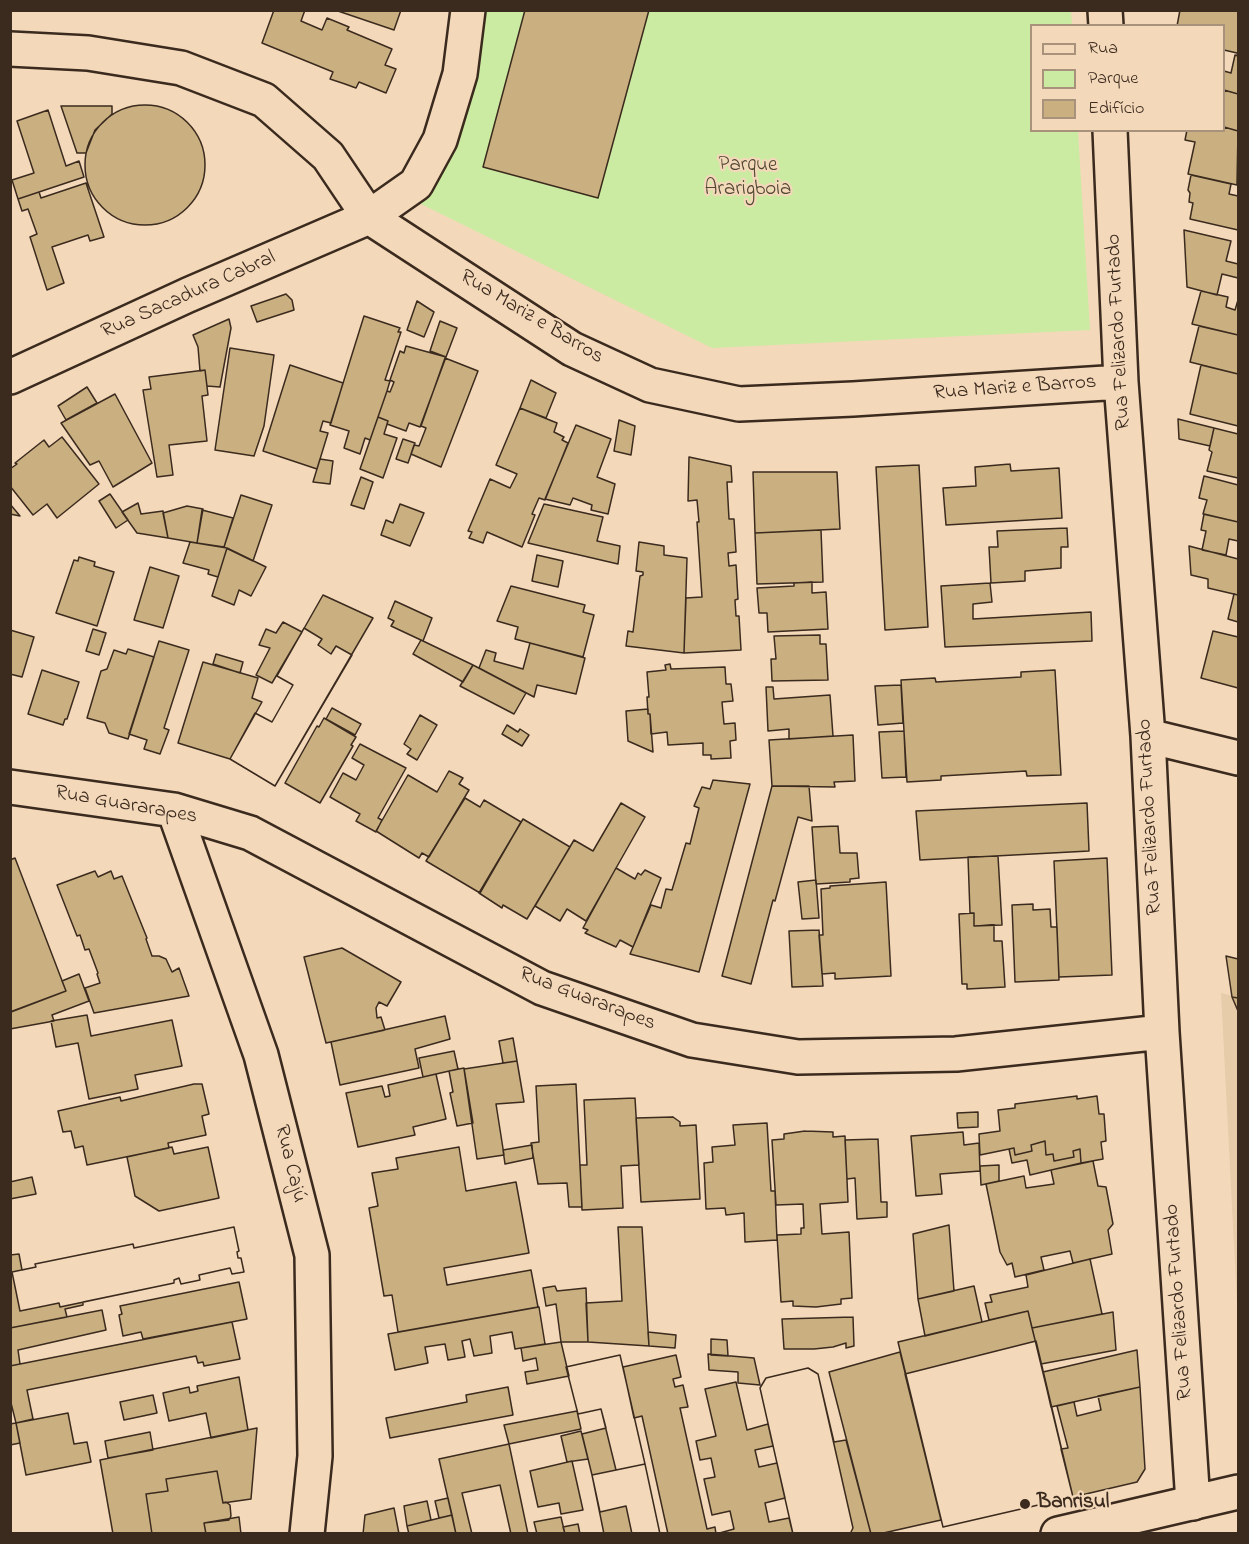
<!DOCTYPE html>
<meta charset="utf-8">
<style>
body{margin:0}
#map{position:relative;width:1249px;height:1544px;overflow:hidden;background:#f3d8ba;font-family:"Indie Flower",sans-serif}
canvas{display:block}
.frame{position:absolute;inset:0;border:12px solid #3b2a1e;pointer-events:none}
.legend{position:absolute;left:1030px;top:24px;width:195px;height:108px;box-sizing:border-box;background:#f3d8ba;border:2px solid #a9927c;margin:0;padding:8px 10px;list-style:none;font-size:18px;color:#3b2a1e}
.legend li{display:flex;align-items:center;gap:12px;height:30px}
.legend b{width:30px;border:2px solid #a9927c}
</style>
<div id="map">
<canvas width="1249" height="1544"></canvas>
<div class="frame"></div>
<ul class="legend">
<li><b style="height:8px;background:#f3d8ba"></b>Rua</li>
<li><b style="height:16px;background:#cceba2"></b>Parque</li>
<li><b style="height:16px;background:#cab081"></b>Edifício</li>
</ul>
</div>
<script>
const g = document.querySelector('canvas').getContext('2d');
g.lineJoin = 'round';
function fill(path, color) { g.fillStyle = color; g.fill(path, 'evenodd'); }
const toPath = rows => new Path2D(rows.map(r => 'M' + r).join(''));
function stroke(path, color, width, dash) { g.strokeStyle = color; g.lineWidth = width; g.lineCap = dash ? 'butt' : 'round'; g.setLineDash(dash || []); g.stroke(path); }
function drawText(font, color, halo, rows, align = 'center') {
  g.font = font + ' "Indie Flower",sans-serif'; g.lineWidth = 4.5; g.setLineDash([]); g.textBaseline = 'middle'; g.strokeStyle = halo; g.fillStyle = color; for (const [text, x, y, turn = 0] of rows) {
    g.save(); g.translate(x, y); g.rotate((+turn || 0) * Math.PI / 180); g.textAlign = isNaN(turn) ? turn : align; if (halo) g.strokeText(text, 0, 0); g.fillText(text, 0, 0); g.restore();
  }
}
fill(toPath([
 [1221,993,1238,997,1238,1323]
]), '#e7cca9');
fill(toPath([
 [473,11,1071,11,1072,25,1032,26,1032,130,1078,131,1090,330,712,348,419,203,461,126]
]), '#cceba2');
const building = toPath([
 [274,10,305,10,301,21,322,30,327,18,349,27,347,30,392,49,385,65,396,69,386,93,359,82,356,88,345,84,330,79,333,72,262,43,274,10],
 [335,10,401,10,394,30,335,10],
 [525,10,649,10,598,198,483,167,525,10],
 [1180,10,1238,10,1238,56,1237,53,1224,50,1224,26,1177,26,1180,10],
 [1235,55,1238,56,1238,94,1224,90,1224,71,1231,73,1235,55],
 [1224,90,1238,94,1238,131,1224,127,1224,90],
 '85 165a60 60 0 1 1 120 0a60 60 0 1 1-120 0Z',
 [61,106,112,106,112,114,95,130,86,153,77,153,61,106],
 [48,110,66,166,79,161,84,177,18,199,12,180,34,173,17,121,48,110],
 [1224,127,1238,131,1237,185,1188,174,1195,142,1185,140,1187,130,1224,130,1224,127],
 [1191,175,1231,184,1229,194,1238,196,1238,230,1190,219,1193,203,1189,202,1190,193,1188,190,1191,175],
 [86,183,104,237,90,241,88,235,52,247,64,283,47,290,30,237,37,234,28,209,22,211,18,199,39,192,41,198,86,183],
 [1184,230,1231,241,1226,261,1238,264,1238,278,1222,274,1217,295,1187,287,1184,230],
 [1201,291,1228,297,1226,307,1235,310,1238,300,1238,335,1192,324,1201,291],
 [286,294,292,300,294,310,257,322,251,306,286,294],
 [417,301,434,312,424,337,407,330,417,301],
 [364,316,400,328,398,332,401,332,385,380,390,381,387,391,370,440,365,438,360,454,344,448,349,431,330,425,364,316],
 [229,319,231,328,220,387,207,386,205,370,200,371,198,347,193,335,229,319],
 [440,321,457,328,446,357,430,351,440,321],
 [1199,326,1238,335,1238,374,1190,362,1199,326],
 [406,346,446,357,420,427,409,423,406,431,387,424,388,421,378,417,387,391,390,392,394,382,390,380,400,351,404,353,406,346],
 [230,348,274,355,264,426,254,456,215,450,230,348],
 [445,358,478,371,441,467,411,454,414,445,419,446,426,428,421,426,445,358],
 [290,365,343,383,331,423,323,421,320,431,328,433,317,469,263,451,290,365],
 [1201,365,1238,374,1238,426,1190,414,1201,365],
 [205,370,208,395,202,396,207,441,169,445,173,475,157,477,143,390,151,389,149,377,205,370],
 [531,380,556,393,546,418,520,408,531,380],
 [87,387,97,403,66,420,58,406,87,387],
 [115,394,152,463,113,487,99,461,90,465,61,423,115,394],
 [520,408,557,423,554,432,564,437,562,440,568,443,545,500,539,498,532,514,535,515,522,547,487,532,483,543,469,538,472,532,468,531,490,479,510,488,517,474,496,465,520,408],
 [378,417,388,421,384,434,397,438,383,478,360,469,378,417],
 [1178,419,1214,428,1210,446,1179,439,1178,419],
 [619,420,635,426,631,455,614,451,619,420],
 [576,425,611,439,597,477,615,484,608,514,591,510,592,505,573,498,570,505,545,499,576,425],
 [1214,428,1238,434,1238,478,1207,471,1212,452,1209,450,1214,428],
 [62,437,99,484,57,518,47,504,33,515,10,486,10,469,17,464,15,463,44,440,49,447,62,437],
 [403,439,415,443,408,463,396,459,403,439],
 [689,457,731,466,732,482,727,482,729,519,734,519,736,552,728,553,729,566,736,565,738,599,735,600,736,616,739,616,741,650,684,653,686,598,702,597,697,522,699,522,697,500,688,501,689,457],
 [320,459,333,461,330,484,313,482,320,459],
 [1010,464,1011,471,1059,468,1062,518,946,525,943,488,976,486,975,467,1010,464],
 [919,465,928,627,885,630,876,467,919,465],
 [753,472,837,472,840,529,755,533,753,472],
 [1204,476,1238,485,1238,522,1203,514,1207,500,1199,498,1204,476],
 [361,477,373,482,364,509,351,505,361,477],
 [110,494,128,520,116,528,99,501,110,494],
 [241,495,272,505,253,561,224,547,241,495],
 [138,503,141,514,163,511,168,538,137,533,122,512,138,503],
 [10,504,20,516,10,514,10,504],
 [400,504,424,513,410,546,381,535,386,520,393,523,400,504],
 [544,504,603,517,597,541,620,546,618,564,528,543,544,504],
 [187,506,203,509,197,543,168,538,163,513,187,506],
 [202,510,233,518,224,547,197,543,202,510],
 [1204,514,1238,522,1238,541,1229,539,1226,555,1202,550,1206,531,1201,530,1204,514],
 [1067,528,1068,547,1061,547,1061,568,1025,571,1025,581,991,583,989,547,998,547,997,531,1067,528],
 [821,530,823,582,757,584,755,533,821,530],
 [190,542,227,548,218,577,208,574,209,570,183,563,190,542],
 [639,542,664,546,664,555,687,558,684,653,626,646,628,631,633,632,640,576,643,575,643,572,636,571,639,542],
 [1189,546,1238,559,1238,595,1208,588,1208,579,1191,575,1189,546],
 [227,548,266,567,251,596,239,590,234,605,212,596,227,548],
 [537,555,563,561,558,587,532,581,537,555],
 [79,557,95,562,94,566,114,572,97,626,56,613,74,560,78,561,79,557],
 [150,567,179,576,163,628,134,620,150,567],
 [812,582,812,593,826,592,828,629,768,632,767,613,759,613,757,588,794,586,794,583,812,582],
 [990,583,992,602,973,604,973,619,1091,612,1092,641,945,647,941,586,990,583],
 [511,586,585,605,583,612,594,615,583,657,515,639,518,627,497,621,511,586],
 [1234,594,1238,595,1238,622,1228,619,1234,594],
 [323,595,373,618,275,786,230,759,255,713,272,722,293,685,277,676,323,595],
 [395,601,432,618,423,641,391,626,394,621,388,618,395,601],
 [283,622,302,632,272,683,256,675,270,648,259,645,266,629,276,633,283,622],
 [304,628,322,639,318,645,331,654,336,646,352,655,275,786,230,759,255,713,272,722,293,685,277,676,304,628],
 [93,629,106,633,99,655,86,651,93,629],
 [10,630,34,637,22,677,10,674,10,630],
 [1213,631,1238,637,1238,688,1201,678,1213,631],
 [820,635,820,644,826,644,828,680,772,681,771,659,776,659,774,636,820,635],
 [421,640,473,665,463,682,413,654,421,640],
 [159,641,189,650,164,728,169,730,160,754,144,749,147,740,129,734,159,641],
 [530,643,585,658,576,694,537,685,534,697,479,668,486,650,496,653,494,661,523,669,530,643],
 [128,649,154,657,128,739,109,733,105,723,87,718,101,671,107,669,114,650,126,654,128,649],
 [216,654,243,662,240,673,213,664,216,654],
 [203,662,258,678,252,698,262,702,230,759,178,743,203,662],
 [670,664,671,669,725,667,726,684,731,684,733,701,722,702,724,724,735,723,736,740,730,741,731,758,711,759,711,755,703,755,703,743,668,745,667,732,651,734,650,714,648,714,647,697,649,697,647,672,666,670,665,665,670,664],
 [473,665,526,693,514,714,460,686,473,665],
 [42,670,79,682,67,719,65,719,63,725,28,714,42,670],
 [1055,670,1061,775,1027,776,1026,771,941,776,941,780,907,782,901,680,935,678,936,682,1021,677,1021,672,1055,670],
 [901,685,903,723,878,725,875,686,901,685],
 [766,687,773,687,774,699,830,695,833,736,789,739,789,729,768,731,766,687],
 [332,708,361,724,355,735,326,719,332,708],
 [648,709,648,714,650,714,653,752,628,741,626,711,648,709],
 [420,715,437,725,417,760,407,754,411,749,404,744,420,715],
 [324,718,356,737,351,745,353,746,320,803,285,783,317,726,319,727,324,718],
 [507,725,518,732,520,729,529,735,522,746,502,734,507,725],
 [904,731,906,777,882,778,879,732,904,731],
 [853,735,855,781,834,782,835,787,772,786,769,740,853,735],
 [360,744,406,768,378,818,382,820,376,832,356,821,360,814,330,797,343,773,356,780,364,765,352,758,360,744],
 [449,771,463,778,459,784,469,790,429,857,422,853,419,858,376,831,408,775,437,792,449,771],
 [713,780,750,784,699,972,630,954,651,905,661,908,666,889,672,890,686,843,690,844,699,808,694,806,702,787,710,789,713,780],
 [772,786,809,786,812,821,798,817,775,901,773,900,751,984,722,976,772,786],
 [465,798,480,807,484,800,521,822,480,893,426,861,465,798],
 [621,803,645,817,586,921,567,909,560,921,535,906,574,840,593,851,621,803],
 [1087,803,1089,851,920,860,916,811,1087,803],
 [523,819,570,847,527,919,503,905,502,908,479,893,523,819],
 [838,826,840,853,857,853,859,878,850,879,850,882,816,884,812,827,838,826],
 [998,856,1002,925,974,926,974,913,970,913,968,857,998,856],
 [15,858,66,991,11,1012,10,860,15,858],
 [1107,858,1112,975,1059,977,1054,861,1107,858],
 [616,868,635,879,638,873,641,875,645,870,661,878,633,947,620,940,616,947,585,933,588,930,583,928,616,868],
 [95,871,98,877,111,871,114,879,122,876,147,938,146,939,152,956,159,956,166,959,172,972,179,968,189,996,94,1013,85,988,100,983,97,974,98,973,89,949,85,950,80,935,77,936,57,885,95,871],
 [816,880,819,918,802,919,798,882,816,880],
 [886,882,891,976,835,979,835,973,822,974,819,935,823,935,821,889,830,888,830,886,886,882],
 [1033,904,1033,910,1050,909,1051,927,1057,927,1059,980,1015,982,1012,905,1033,904],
 [974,913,974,926,994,925,994,941,1002,941,1005,987,967,989,967,984,962,984,959,914,974,913],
 [819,930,823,986,792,987,789,931,819,930],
 [342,948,401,982,387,1006,379,1002,376,1008,377,1018,381,1017,385,1030,326,1043,304,957,342,948],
 [1226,956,1238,959,1238,998,1232,997,1226,956],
 [79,974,89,1001,52,1015,54,1021,10,1029,10,1012,66,991,62,981,79,974],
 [1232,997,1238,998,1238,1011,1232,997],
 [87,1015,91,1036,172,1020,182,1066,135,1075,138,1089,89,1099,78,1043,56,1047,51,1021,87,1015],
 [445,1016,450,1039,415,1049,419,1068,340,1085,331,1042,445,1016],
 [513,1038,517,1061,503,1063,499,1041,513,1038],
 [454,1051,458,1069,423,1077,419,1058,454,1051],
 [517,1061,524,1102,496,1104,504,1155,477,1159,464,1069,517,1061],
 [464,1068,473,1123,457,1126,450,1093,453,1092,449,1071,464,1068],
 [436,1074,446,1119,413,1127,415,1135,358,1147,346,1093,382,1086,385,1097,390,1096,388,1085,436,1074],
 [194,1084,202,1084,209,1114,202,1116,206,1135,168,1143,169,1148,87,1165,83,1146,75,1148,71,1131,63,1132,58,1111,120,1097,121,1101,194,1084],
 [576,1084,582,1207,569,1207,567,1183,538,1184,531,1143,539,1142,536,1086,576,1084],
 [1077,1096,1077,1099,1097,1096,1099,1114,1104,1114,1106,1141,1101,1142,1103,1159,1081,1163,1080,1149,1073,1151,1074,1157,1054,1161,1053,1154,1046,1155,1045,1141,1031,1145,1032,1151,1015,1155,1014,1148,980,1155,979,1134,1000,1131,998,1110,1015,1108,1015,1104,1077,1096],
 [635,1098,639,1165,621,1166,623,1208,582,1210,580,1165,587,1165,584,1100,635,1098],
 [978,1112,978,1127,958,1128,957,1113,978,1112],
 [673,1117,680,1122,680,1126,696,1125,700,1199,641,1202,636,1118,673,1117],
 [767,1123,771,1191,775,1191,777,1240,745,1242,744,1213,726,1215,725,1208,706,1209,704,1163,713,1162,712,1147,735,1145,733,1125,767,1123],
 [805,1131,833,1132,833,1137,845,1136,848,1202,820,1204,822,1234,849,1232,852,1298,841,1299,841,1304,816,1307,793,1306,793,1301,781,1302,777,1235,801,1234,801,1228,804,1228,803,1204,776,1205,772,1140,784,1139,784,1134,805,1131],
 [963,1132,964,1145,979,1143,980,1171,940,1174,942,1194,916,1196,911,1136,963,1132],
 [878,1139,881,1202,887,1202,887,1217,857,1219,855,1178,847,1179,845,1140,878,1139],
 [1045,1141,1046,1155,1053,1154,1054,1161,1074,1157,1073,1151,1080,1149,1081,1163,1030,1175,1027,1160,1012,1163,1009,1149,1014,1148,1015,1155,1032,1151,1031,1145,1045,1141],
 [532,1145,533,1158,505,1164,503,1150,532,1145],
 [172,1147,174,1154,208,1147,219,1198,159,1211,135,1196,127,1157,172,1147],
 [459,1147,466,1191,516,1182,529,1253,444,1268,447,1285,531,1270,538,1307,398,1332,392,1295,384,1296,369,1208,378,1206,372,1173,398,1169,396,1158,459,1147],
 [1093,1161,1098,1186,1106,1187,1113,1224,1108,1230,1112,1254,1073,1263,1070,1251,1041,1257,1044,1270,1015,1277,1012,1263,1007,1265,1000,1252,986,1184,1024,1176,1026,1188,1054,1184,1051,1170,1093,1161],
 [999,1165,999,1181,981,1185,980,1166,999,1165],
 [32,1177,36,1194,10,1199,10,1182,32,1177],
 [949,1225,954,1291,918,1299,913,1234,949,1225],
 [234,1227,239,1251,237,1252,238,1258,241,1258,244,1272,232,1274,230,1268,199,1275,200,1280,181,1284,179,1278,174,1280,174,1283,60,1307,59,1303,20,1311,12,1272,36,1267,35,1264,133,1244,134,1248,234,1227],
 [234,1227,239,1251,237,1252,238,1258,241,1258,244,1272,232,1274,230,1268,199,1275,200,1280,181,1284,179,1278,174,1280,174,1283,83,1302,83,1305,65,1309,67,1317,10,1328,10,1255,19,1254,22,1270,36,1267,35,1264,133,1244,134,1248,234,1227],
 [618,1227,642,1227,649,1346,588,1342,586,1303,622,1301,618,1227],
 [1090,1259,1102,1314,1032,1328,1028,1311,989,1320,985,1303,992,1302,990,1295,1028,1287,1026,1275,1090,1259],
 [239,1282,247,1319,143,1339,141,1332,123,1336,119,1315,122,1314,120,1306,239,1282],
 [555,1286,557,1291,586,1288,588,1342,561,1342,556,1304,546,1306,543,1288,555,1286],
 [974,1286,982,1322,925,1336,918,1299,974,1286],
 [539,1307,545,1344,515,1349,512,1332,490,1336,492,1353,474,1356,470,1339,462,1341,465,1357,448,1360,445,1344,425,1347,428,1363,395,1370,388,1334,539,1307],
 [102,1310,106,1330,18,1350,20,1364,10,1366,10,1328,102,1310],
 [1028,1311,1073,1497,943,1527,898,1342,1028,1311],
 [1113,1312,1116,1350,1041,1364,1032,1328,1113,1312],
 [853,1317,854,1346,846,1348,846,1343,833,1347,814,1349,784,1349,782,1319,853,1317],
 [232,1322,240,1359,204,1366,203,1362,198,1363,196,1356,27,1390,33,1419,16,1423,10,1399,10,1366,232,1322],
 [648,1332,676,1335,675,1348,649,1346,648,1332],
 [711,1339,727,1340,728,1356,711,1355,711,1339],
 [1036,1341,1073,1497,943,1527,905,1374,1036,1341],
 [561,1342,569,1376,527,1384,525,1372,538,1370,536,1358,523,1361,521,1348,561,1342],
 [1137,1350,1140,1387,1051,1407,1043,1372,1137,1350],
 [900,1352,941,1520,879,1534,871,1534,829,1372,900,1352],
 [708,1354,754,1358,760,1385,738,1383,738,1372,709,1370,708,1354],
 [620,1355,645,1464,616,1470,601,1409,578,1414,566,1367,620,1355],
 [620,1355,645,1464,592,1475,582,1434,606,1428,601,1409,578,1414,566,1367,620,1355],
 [676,1355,681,1377,673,1379,675,1387,683,1385,688,1407,680,1408,707,1529,715,1527,716,1534,668,1534,642,1416,634,1418,623,1367,676,1355],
 [808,1368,818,1374,853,1528,850,1534,793,1534,760,1388,766,1378,808,1368],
 [808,1368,818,1374,834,1442,846,1440,871,1534,793,1534,760,1388,766,1378,808,1368],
 [239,1377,248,1430,211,1438,206,1413,169,1421,163,1393,189,1387,190,1393,198,1391,197,1386,239,1377],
 [736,1382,747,1430,768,1424,773,1446,755,1450,759,1467,777,1463,785,1498,765,1503,769,1522,789,1518,793,1534,716,1534,734,1529,730,1511,712,1515,704,1479,715,1477,711,1458,700,1460,696,1441,716,1436,705,1389,736,1382],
 [508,1387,513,1415,390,1438,386,1418,467,1402,466,1395,508,1387],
 [1140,1387,1145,1469,1137,1482,1073,1497,1061,1449,1068,1448,1057,1406,1074,1402,1077,1416,1101,1410,1098,1396,1140,1387],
 [153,1395,157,1413,124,1420,120,1402,153,1395],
 [577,1411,581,1429,509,1444,504,1425,577,1411],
 [68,1413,74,1444,87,1442,91,1462,26,1475,16,1423,68,1413],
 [16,1423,20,1443,10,1445,10,1424,16,1423],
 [257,1428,251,1499,223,1503,217,1471,166,1479,168,1491,146,1494,152,1534,113,1534,100,1460,257,1428],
 [581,1431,588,1459,567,1462,561,1436,581,1431],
 [150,1432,153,1450,108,1458,105,1441,150,1432],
 [509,1444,528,1534,456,1534,439,1459,509,1444],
 [572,1461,583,1510,561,1514,559,1503,538,1507,530,1471,572,1461],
 [645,1464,660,1534,604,1534,592,1475,645,1464],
 [645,1464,660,1534,632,1534,626,1506,600,1512,592,1475,645,1464],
 [217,1471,223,1503,226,1502,230,1505,231,1516,229,1520,204,1523,206,1534,152,1534,146,1494,168,1491,166,1479,217,1471],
 [500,1485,511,1534,472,1534,462,1493,500,1485],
 [448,1498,452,1515,439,1518,435,1501,448,1498],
 [427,1501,431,1520,407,1526,404,1506,427,1501],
 [394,1508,399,1534,363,1534,365,1515,394,1508],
 [452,1515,456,1534,409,1534,407,1526,452,1515],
 [239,1517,241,1534,206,1534,204,1523,239,1517],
 [561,1517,565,1534,537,1534,534,1522,561,1517],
 [578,1524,580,1534,565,1534,563,1527,578,1524]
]);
fill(building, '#cab081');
stroke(building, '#3b2a1e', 1.5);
const minor = toPath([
 [1105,10,1106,26],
 [10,49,88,53,181,68,264,100,328,156,369,217,572,349,650,385,739,404,853,399,1121,382],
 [1110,130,1121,382,1148,736,1162,1032,1193,1503],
 [10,377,188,295,369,217,416,184,440,140,460,74,468,10],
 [1148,736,1238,758],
 [10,787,174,810,250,833,542,988,692,1040,798,1057,956,1054,1162,1032],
 [174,810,261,1055,312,1255,315,1456,307,1534]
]);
const major = toPath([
 [1058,1534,1238,1492]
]);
stroke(minor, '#3b2a1e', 38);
stroke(major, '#3b2a1e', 38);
stroke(minor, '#f3d8ba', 33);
stroke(major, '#f3d8ba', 33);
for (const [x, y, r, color] of [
 [1025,1504,6,"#3b2a1e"]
]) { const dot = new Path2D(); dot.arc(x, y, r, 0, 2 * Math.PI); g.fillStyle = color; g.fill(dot); stroke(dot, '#f3d8ba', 2); }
drawText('21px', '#514732', '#f3d8ba', [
 ["Parque",748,167],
 ["Ararigboia",748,191]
]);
drawText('21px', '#3b2a1e', '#f3d8ba', [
 ["Rua Sacadura Cabral",189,296,-24],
 ["Rua Mariz e Barros",531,318,31],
 ["Rua Felizardo Furtado",1120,332,-93],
 ["Rua Mariz e Barros",1015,389,-4],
 ["Rua Guararapes",126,806,10],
 ["Rua Felizardo Furtado",1151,817,-93],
 ["Rua Guararapes",587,1000,21],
 ["Rua Cajú",289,1164,76],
 ["Rua Felizardo Furtado",1180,1302,-94]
]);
drawText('bold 21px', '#3b2a1e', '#f3d8ba', [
 ["Banrisul",1037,1504]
], 'left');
</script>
